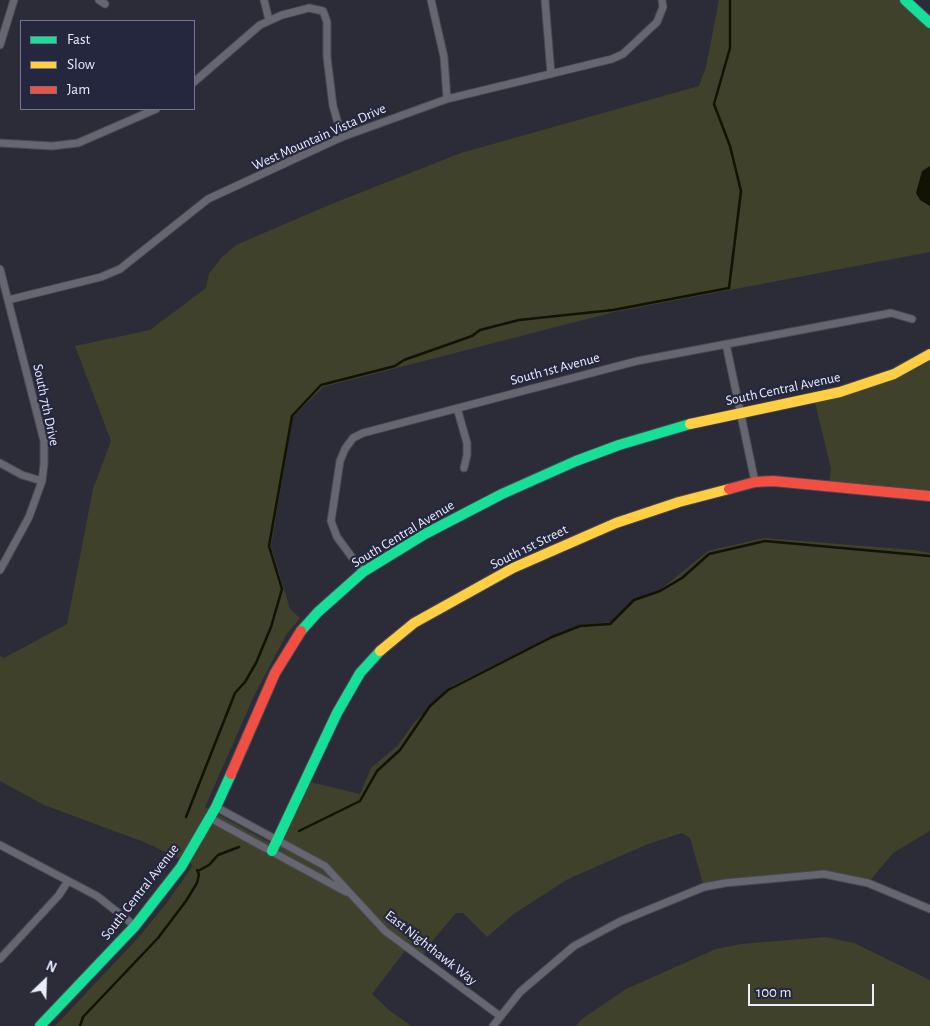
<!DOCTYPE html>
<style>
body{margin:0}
#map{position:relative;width:930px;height:1026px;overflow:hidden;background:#2b2c38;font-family:"Alegreya Sans",sans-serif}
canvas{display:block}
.legend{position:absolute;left:20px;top:20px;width:175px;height:90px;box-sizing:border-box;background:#25273e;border:1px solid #74768a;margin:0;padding:6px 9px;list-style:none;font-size:15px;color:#ebedfd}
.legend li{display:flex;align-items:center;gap:10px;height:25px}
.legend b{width:25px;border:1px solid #74768a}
.north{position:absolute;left:20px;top:956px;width:50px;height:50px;-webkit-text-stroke:4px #25273e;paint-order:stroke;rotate:24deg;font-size:14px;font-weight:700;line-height:20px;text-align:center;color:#ebedfd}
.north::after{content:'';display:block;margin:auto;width:18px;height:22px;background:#ebedfd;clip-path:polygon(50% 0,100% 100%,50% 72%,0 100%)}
.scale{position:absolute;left:748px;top:984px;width:126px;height:22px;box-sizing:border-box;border:2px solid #ebedfd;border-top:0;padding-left:6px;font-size:15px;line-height:18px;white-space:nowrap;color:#ebedfd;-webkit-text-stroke:4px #25273e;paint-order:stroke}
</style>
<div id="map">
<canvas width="930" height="1026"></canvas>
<ul class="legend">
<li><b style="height:6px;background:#16e098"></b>Fast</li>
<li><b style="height:6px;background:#ffcf43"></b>Slow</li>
<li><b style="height:6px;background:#f24e42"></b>Jam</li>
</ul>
<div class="north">N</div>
<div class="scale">100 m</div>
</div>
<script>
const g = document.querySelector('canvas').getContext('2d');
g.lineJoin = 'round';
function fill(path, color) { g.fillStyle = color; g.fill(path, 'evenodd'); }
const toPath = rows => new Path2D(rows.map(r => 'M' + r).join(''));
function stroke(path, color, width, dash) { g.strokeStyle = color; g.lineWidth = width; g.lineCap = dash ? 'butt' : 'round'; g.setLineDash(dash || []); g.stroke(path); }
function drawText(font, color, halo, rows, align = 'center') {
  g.font = font + ' "Alegreya Sans",sans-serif'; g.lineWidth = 4.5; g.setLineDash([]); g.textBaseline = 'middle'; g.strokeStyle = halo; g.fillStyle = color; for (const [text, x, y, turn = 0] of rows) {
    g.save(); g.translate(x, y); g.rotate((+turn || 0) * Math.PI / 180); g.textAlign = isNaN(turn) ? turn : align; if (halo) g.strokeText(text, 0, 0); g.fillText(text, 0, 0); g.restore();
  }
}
fill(toPath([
 [719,0,905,0,930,23,930,252,614,312,323,387,293,417,271,546,290,609,300,618,286,635,254,696,205,807,274,845,306,781,360,794,371,768,397,746,414,723,452,686,554,635,582,625,612,622,634,600,661,589,708,551,764,538,914,550,930,553,930,831,893,853,868,883,824,874,704,887,690,838,682,833,648,844,568,879,515,913,487,937,463,913,456,913,429,945,421,958,407,948,372,994,389,1010,411,1026,55,1026,138,938,166,904,193,865,144,842,44,805,0,781,0,656,4,658,67,624,93,489,111,441,75,346,150,330,206,288,209,274,221,258,236,245,329,205,461,153,699,86,706,67],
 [930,354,930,496,829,487,831,469,814,398,840,392],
 [826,937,854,943,930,980,930,1026,576,1026,582,1019,626,989,716,949,741,944]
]), '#40412a');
fill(toPath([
 [930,166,930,206,920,200,916,193,922,171]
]), '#121205');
stroke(toPath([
 [186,817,235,693,245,682,256,663,271,627,282,589,269,546,292,416,321,385,395,366,404,360,472,336,480,330,519,320,613,310,729,288,741,191,730,146,714,104,730,48,730,0],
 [299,831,360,801,377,771,400,750,430,706,448,690,552,637,580,626,610,624,634,600,660,591,682,578,709,554,765,541,930,556],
 [198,871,209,865,218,855,239,847],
 [80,1026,83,1017,158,938,186,901,197,883,199,874,197,870]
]), '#121205', 2.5);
const street = toPath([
 [99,0,105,4],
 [264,0,269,20],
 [431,0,444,57,447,99],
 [545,0,551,74],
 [0,45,14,0],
 [194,82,260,25,282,15,309,8,323,11,327,22,327,57,333,106,342,137],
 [0,143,52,146,78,143,156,109],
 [0,269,44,441,44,464,42,481,29,517,0,570],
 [8,300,101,277,120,269,208,199,342,137,447,99,612,59,623,54,657,22,663,7,662,0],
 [726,344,755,482],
 [457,408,467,443,467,455,464,468],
 [0,463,22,475,42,481],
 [363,572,337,537,331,521,340,461,345,449,353,438,363,433,637,361,891,313,912,319],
 [216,807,325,866,385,931,500,1016],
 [210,818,346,892],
 [0,845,97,896,135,926],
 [0,959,59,895,68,881],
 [493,1026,520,992,574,946,621,921,704,887,725,883,824,874,868,883,930,909]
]);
const fast = toPath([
 [905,0,930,23],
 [301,631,318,612,363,572,425,534,502,494,576,461,619,445,690,424],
 [272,851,337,713,360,673,380,651],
 [40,1026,135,926,181,867,216,807,231,774]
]);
const slow = toPath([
 [690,424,840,392,894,374,930,354],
 [380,651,414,623,513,568,616,523,679,502,729,489]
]);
const jam = toPath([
 [729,489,755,482,773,481,930,496],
 [231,774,275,673,301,631]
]);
stroke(street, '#484853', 9);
stroke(fast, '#484853', 12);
stroke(slow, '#484853', 12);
stroke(jam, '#484853', 12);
stroke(street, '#65666f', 7);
stroke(fast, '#16e098', 10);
stroke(slow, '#ffcf43', 10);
stroke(jam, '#f24e42', 10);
drawText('14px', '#ebedfd', '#25273e', [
 ["West Mountain Vista Drive",319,137,-24],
 ["South 1st Avenue",555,369,-15],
 ["South Central Avenue",783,389,-12],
 ["South 7th Drive",46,405,78],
 ["South Central Avenue",403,534,-31],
 ["South 1st Street",529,547,-26],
 ["South Central Avenue",140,892,-52],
 ["East Nighthawk Way",431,948,38]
]);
</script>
